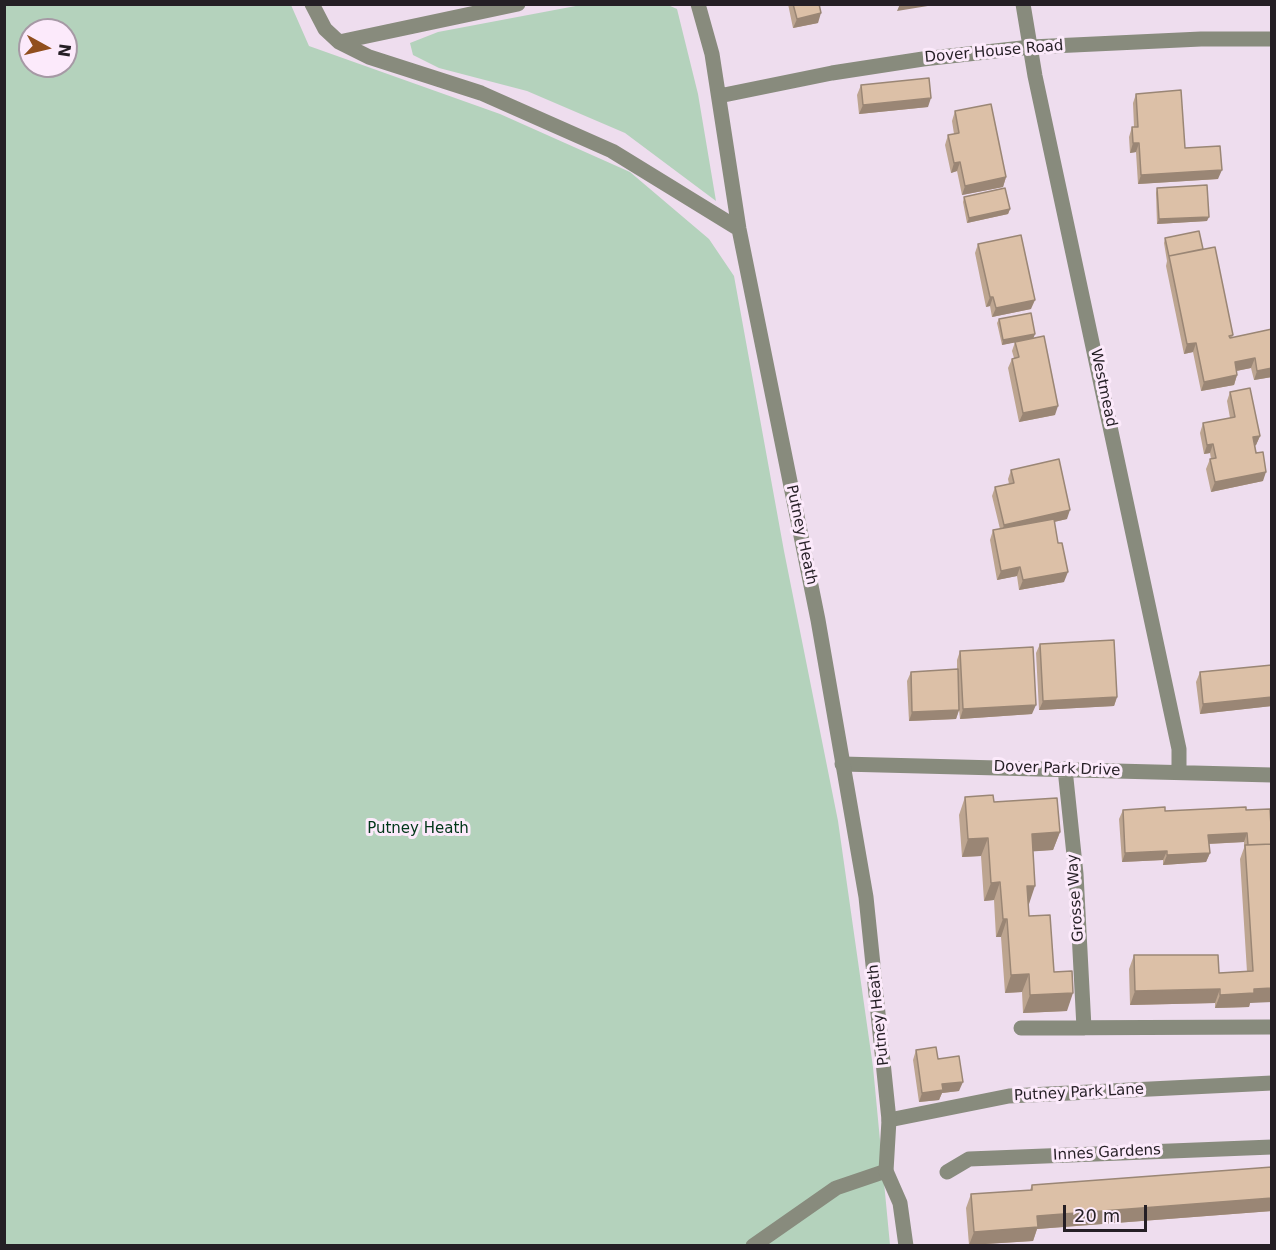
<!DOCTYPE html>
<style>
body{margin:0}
#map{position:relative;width:1276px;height:1250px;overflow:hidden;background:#ede;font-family:"DejaVu Sans",sans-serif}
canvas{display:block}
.frame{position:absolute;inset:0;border:6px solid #251f25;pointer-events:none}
.north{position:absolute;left:18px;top:18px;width:60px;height:60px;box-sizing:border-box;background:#fceafb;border:2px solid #a699a5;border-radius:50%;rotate:98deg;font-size:16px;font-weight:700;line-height:24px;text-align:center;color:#251f25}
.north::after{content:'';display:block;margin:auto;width:21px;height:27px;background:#914f1e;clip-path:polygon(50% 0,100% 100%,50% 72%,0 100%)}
.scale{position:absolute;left:1063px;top:1205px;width:84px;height:27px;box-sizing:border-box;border:3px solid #251f25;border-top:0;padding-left:8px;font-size:18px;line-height:21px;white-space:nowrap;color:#251f25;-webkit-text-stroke:4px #fceafb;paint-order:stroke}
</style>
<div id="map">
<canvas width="1276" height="1250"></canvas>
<div class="frame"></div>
<div class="north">N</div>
<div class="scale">20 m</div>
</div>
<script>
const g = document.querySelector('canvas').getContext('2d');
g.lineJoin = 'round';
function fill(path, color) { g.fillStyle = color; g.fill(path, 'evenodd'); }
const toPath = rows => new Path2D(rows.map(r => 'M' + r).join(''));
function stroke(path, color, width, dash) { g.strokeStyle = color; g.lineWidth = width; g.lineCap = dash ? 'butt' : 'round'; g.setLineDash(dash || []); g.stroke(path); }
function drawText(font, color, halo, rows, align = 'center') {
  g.font = font + ' "DejaVu Sans",sans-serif'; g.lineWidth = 6; g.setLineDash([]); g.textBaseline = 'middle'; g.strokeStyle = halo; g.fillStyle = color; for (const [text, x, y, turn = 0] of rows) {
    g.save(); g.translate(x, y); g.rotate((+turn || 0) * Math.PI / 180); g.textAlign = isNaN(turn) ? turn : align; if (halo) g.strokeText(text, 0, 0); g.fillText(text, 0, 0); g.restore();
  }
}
fill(toPath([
 [5,5,291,5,309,46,500,114,630,172,709,239,734,276,784,551,838,821,873,1067,890,1245,5,1245],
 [30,30,66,30,66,66,30,66],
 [581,5,668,5,677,9,698,94,716,201,625,133,527,91,439,68,413,55,410,43,438,32]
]), '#b4d2bc');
stroke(toPath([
 [1023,4,1035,76,1179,749,1179,772],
 [842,764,1272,775],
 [1065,769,1076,874,1084,1028],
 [1021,1028,1272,1027],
 [889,1120,1009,1096,1272,1083],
 [947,1172,969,1159,1272,1147],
 [753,1246,836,1188,886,1171]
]), '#888b7d', 15);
stroke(toPath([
 [312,4,325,29,339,42,369,57,481,93,612,151,739,229],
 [698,4,712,54,739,229,818,620,866,897,889,1120,886,1171,900,1203,906,1246],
 [339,42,518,4],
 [719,96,832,73,923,59,1031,47,1201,39,1272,39]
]), '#888b7d', 15);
fill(toPath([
 [788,4,819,4,818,23,793,28],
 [861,85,928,107,859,114,857,95],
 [1136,94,1185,148,1218,179,1138,184,1136,152,1130,153,1129,137,1132,127,1134,127,1133,103],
 [955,111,1006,177,1003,187,962,195,957,171,951,173,945,145,948,135,954,134,952,121],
 [1157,188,1207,221,1157,224,1156,193],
 [964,197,1010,209,1008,214,967,223,963,202],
 [1165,238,1203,249,1233,335,1232,338,1272,329,1272,377,1254,380,1251,368,1236,371,1237,375,1234,385,1201,391,1193,352,1184,354,1166,266,1167,261,1164,243],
 [978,244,1031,309,992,317,990,306,986,307,975,253],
 [999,319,1035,334,1033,338,1055,415,1019,422,1008,368,1012,359,1014,358,1012,351,1015,342,1002,345,997,323],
 [1230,392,1260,436,1256,445,1255,446,1263,481,1211,492,1206,469,1210,459,1211,459,1210,453,1204,454,1200,433,1203,423,1230,418,1227,401],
 [1011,470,1067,519,1054,522,1064,582,1019,590,1017,576,997,580,990,540,993,530,1000,529,992,496,995,487,1009,484,1008,479],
 [1040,644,1117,697,1114,706,1039,710,1036,653],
 [960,651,1032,714,960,719,959,710,956,719,909,721,907,681,911,672,957,669,957,660],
 [1272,665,1272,706,1200,714,1196,682,1200,672],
 [965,797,994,802,1060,832,1053,850,1033,851,1029,904,1028,904,1029,916,1054,972,1067,1011,1023,1013,1022,992,1005,993,1001,937,996,937,994,900,984,901,981,856,962,857,959,815],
 [1270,809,1250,1003,1249,1007,1215,1008,1215,1003,1130,1005,1129,969,1134,955,1219,973,1247,972,1240,859,1244,848,1244,842,1209,844,1210,853,1206,862,1163,865,1163,860,1122,862,1119,819,1123,810,1165,811,1246,810],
 [916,1050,938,1059,959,1091,942,1093,939,1100,919,1102,913,1060],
 [1272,1167,1272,1211,1037,1229,1033,1241,969,1245,966,1208,971,1194,1030,1190,1032,1185]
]), '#bda590');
fill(toPath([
 [900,4,940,4,897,11],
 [821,13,818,23,793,28,797,19],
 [931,98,928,107,859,114,863,105],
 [1133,143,1139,143,1136,152,1130,153],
 [960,162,957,171,951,173,954,163],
 [1222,170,1218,179,1138,184,1141,175],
 [1006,177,1003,187,962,195,965,186],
 [1010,209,1008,214,967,223,969,218],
 [1209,217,1207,221,1157,224,1159,219],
 [990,297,993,297,990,306,986,307],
 [1035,300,1031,309,992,317,996,308],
 [1035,334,1033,339,1002,345,1003,340],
 [1196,343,1193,352,1184,354,1187,344],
 [1255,358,1251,368,1231,372,1235,362],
 [1272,368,1272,377,1254,380,1257,371],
 [1237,375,1234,385,1201,391,1204,382],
 [1058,406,1055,415,1019,422,1023,413],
 [1260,436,1256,445,1250,447,1253,437],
 [1213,444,1210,453,1204,454,1207,445],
 [1266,472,1263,481,1211,492,1215,482],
 [1070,510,1067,519,1001,534,1004,525],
 [1020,567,1017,576,997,580,1001,571],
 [1068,572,1064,582,1019,590,1023,580],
 [1117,697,1114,706,1039,710,1043,701],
 [1272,697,1272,706,1200,714,1203,704],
 [1036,705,1032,714,960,719,963,709],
 [959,710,956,719,909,721,912,712],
 [1060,832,1053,850,1025,852,1032,834],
 [1247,833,1244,842,1205,844,1208,835],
 [988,838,981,856,962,857,968,839],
 [1167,851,1163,860,1122,862,1125,853],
 [1210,853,1206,862,1163,865,1167,855],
 [1000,882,994,900,984,901,991,883],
 [1027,886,1035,886,1029,904,1020,904],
 [1003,919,1007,919,1001,937,996,937],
 [1029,974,1022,992,1005,993,1011,975],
 [1272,988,1272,1002,1250,1003,1249,1007,1215,1008,1220,995,1254,989],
 [1220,989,1215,1003,1130,1005,1135,991],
 [1073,993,1067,1011,1023,1013,1030,995],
 [963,1082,959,1091,942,1093,939,1100,919,1102,922,1093,942,1084],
 [1272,1198,1272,1211,1037,1229,1033,1241,969,1245,974,1232,1037,1216]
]), '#9a8675');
const building = toPath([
 [793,4,819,4,821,13,797,19,793,4],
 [929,78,931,98,863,105,861,85,929,78],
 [1181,90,1185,148,1220,146,1222,170,1141,175,1139,143,1133,143,1132,127,1138,127,1136,94,1181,90],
 [991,104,1006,177,965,186,960,162,954,163,948,135,959,133,955,111,991,104],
 [1207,185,1209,217,1159,219,1157,188,1207,185],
 [1005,188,1010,209,969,218,964,197,1005,188],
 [1199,231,1203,249,1169,256,1170,261,1165,238,1199,231],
 [1021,235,1035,300,996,308,993,297,990,297,978,244,1021,235],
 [1215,247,1233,335,1229,336,1230,338,1272,329,1272,368,1257,371,1255,358,1235,362,1237,375,1204,382,1196,343,1187,344,1169,256,1215,247],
 [1031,313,1035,334,1003,340,999,319,1031,313],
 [1044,336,1058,406,1023,413,1012,359,1019,357,1015,342,1044,336],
 [1250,388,1260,436,1253,437,1256,453,1263,452,1266,472,1215,482,1210,459,1216,458,1213,444,1207,445,1203,423,1235,417,1230,392,1250,388],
 [1059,459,1070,510,1004,525,995,487,1014,483,1011,470,1059,459],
 [1054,519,1058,543,1062,543,1068,572,1023,580,1020,567,1001,571,993,530,1054,519],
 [1114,640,1117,697,1043,701,1040,644,1114,640],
 [1033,647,1036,705,963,709,960,651,1033,647],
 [1272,665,1272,697,1203,704,1200,672,1272,665],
 [958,669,959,710,912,712,911,672,958,669],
 [993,795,994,802,1057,798,1060,832,1032,834,1035,886,1027,886,1029,916,1050,915,1054,972,1072,971,1073,993,1030,995,1029,974,1011,975,1007,919,1003,919,1000,882,991,883,988,838,968,839,965,797,993,795],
 [1165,807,1165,811,1246,807,1246,810,1270,809,1272,844,1248,845,1247,833,1208,835,1210,853,1167,855,1167,851,1125,853,1123,810,1165,807],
 [1272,844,1272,988,1254,989,1254,993,1220,995,1220,989,1135,991,1134,955,1218,955,1219,973,1253,971,1245,845,1272,844],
 [936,1047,938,1059,959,1056,963,1082,942,1084,943,1090,922,1093,916,1050,936,1047],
 [1272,1167,1272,1198,1037,1216,1038,1227,974,1232,971,1194,1032,1190,1032,1185,1272,1167]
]);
fill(building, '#dcc0a7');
stroke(building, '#9a8675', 1.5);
drawText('15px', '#251f25', '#fceafb', [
 ["Dover House Road",994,52,-5],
 ["Westmead",1103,388,78],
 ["Putney Heath",801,535,78],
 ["Dover Park Drive",1057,769,2],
 ["Grosse Way",1076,898,-94],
 ["Putney Heath",879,1015,-96],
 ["Putney Park Lane",1079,1093,-3],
 ["Innes Gardens",1107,1153,-3]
]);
drawText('15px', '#003618', '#fceafb', [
 ["Putney Heath",418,829]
]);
</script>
